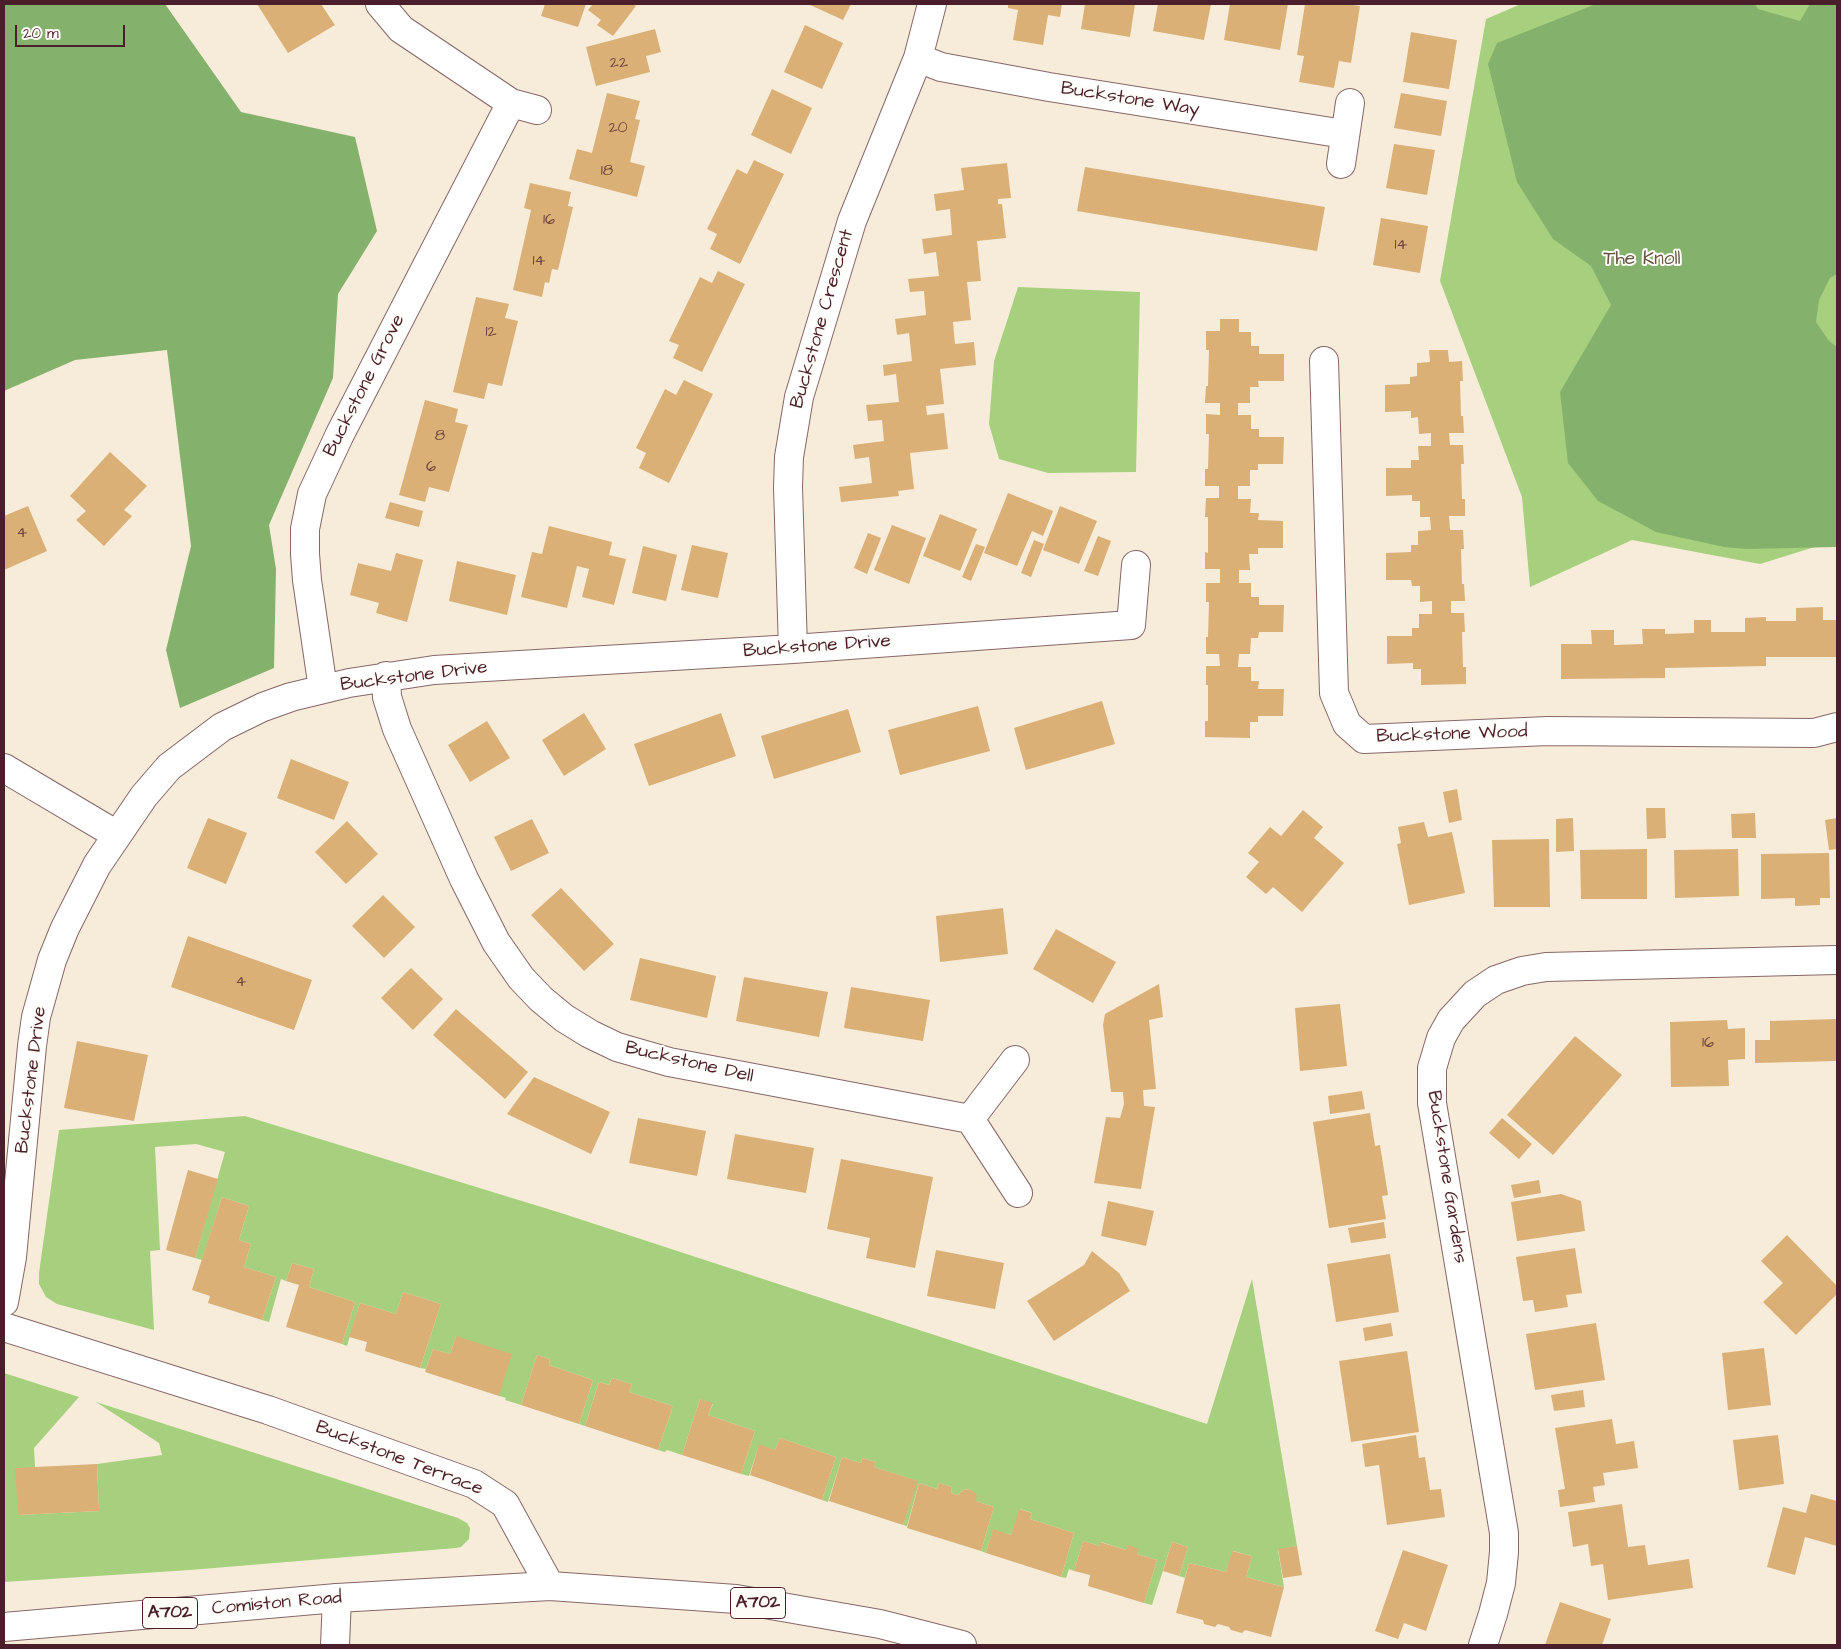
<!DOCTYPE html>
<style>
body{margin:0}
#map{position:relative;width:1841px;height:1649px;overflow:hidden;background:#f7ecd9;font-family:"Architects Daughter",sans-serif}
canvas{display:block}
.frame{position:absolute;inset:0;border:5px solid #4a1f2b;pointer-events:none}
.scale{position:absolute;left:15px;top:25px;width:110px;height:22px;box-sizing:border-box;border:2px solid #4a1f2b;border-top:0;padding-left:6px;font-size:15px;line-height:18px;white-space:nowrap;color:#4a1f2b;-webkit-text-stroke:4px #fdfcf7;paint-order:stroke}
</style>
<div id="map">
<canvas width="1841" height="1649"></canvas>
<div class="frame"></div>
<div class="scale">20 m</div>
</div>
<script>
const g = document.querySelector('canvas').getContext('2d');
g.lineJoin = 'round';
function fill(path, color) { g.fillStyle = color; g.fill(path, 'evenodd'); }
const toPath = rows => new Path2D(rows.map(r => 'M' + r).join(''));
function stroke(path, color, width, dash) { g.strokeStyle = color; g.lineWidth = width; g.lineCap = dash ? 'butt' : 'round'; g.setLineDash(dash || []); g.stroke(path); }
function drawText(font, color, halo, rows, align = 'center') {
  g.font = font + ' "Architects Daughter",sans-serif'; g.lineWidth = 4; g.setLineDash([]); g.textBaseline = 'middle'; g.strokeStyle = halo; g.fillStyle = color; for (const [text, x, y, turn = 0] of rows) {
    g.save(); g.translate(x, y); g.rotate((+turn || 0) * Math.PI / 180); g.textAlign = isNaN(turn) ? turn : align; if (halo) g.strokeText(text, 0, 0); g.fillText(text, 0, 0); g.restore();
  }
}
fill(toPath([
 [1521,4,1837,4,1837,540,1760,564,1632,540,1530,587,1522,497,1440,281,1486,19],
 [1018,287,1140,292,1136,472,1048,473,999,459,989,424,994,361],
 [245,1116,561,1213,1207,1424,1252,1279,1297,1546,1278,1550,1284,1587,1246,1577,1252,1556,1233,1551,1226,1572,1189,1563,1185,1578,1179,1576,1188,1547,1172,1542,1152,1605,1144,1603,1157,1560,1137,1554,1128,1546,1126,1550,1101,1542,1100,1546,1083,1541,1074,1571,1069,1569,1066,1578,1061,1577,1074,1533,1030,1519,1032,1513,1020,1509,1011,1535,993,1530,986,1553,981,1551,994,1507,976,1501,976,1495,970,1489,963,1490,958,1495,951,1493,952,1487,939,1483,937,1489,919,1483,907,1526,903,1525,917,1481,874,1467,876,1462,862,1458,861,1463,842,1457,828,1502,822,1500,836,1457,780,1438,775,1450,759,1445,749,1476,741,1474,755,1431,708,1415,713,1404,700,1399,682,1455,667,1450,665,1452,658,1450,673,1406,629,1392,632,1384,612,1378,609,1385,599,1382,585,1426,579,1424,593,1380,549,1365,550,1359,537,1355,521,1405,505,1400,506,1398,499,1396,456,1336,450,1354,433,1349,426,1369,420,1368,441,1304,403,1292,396,1314,360,1303,347,1346,342,1344,355,1302,309,1287,314,1269,292,1263,286,1281,281,1279,269,1322,262,1320,276,1277,244,1267,251,1244,239,1240,249,1206,222,1197,202,1260,195,1258,225,1152,196,1144,155,1147,160,1250,150,1251,154,1330,57,1304,46,1297,39,1284,39,1273,59,1130],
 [4,1373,79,1397,34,1448,35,1467,18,1515,99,1511,97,1464,162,1455,159,1443,96,1402,458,1518,467,1523,470,1528,469,1539,461,1547,456,1548,190,1570,4,1582]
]), '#a6d07d');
fill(toPath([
 [4,4,165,4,241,112,355,137,377,231,338,294,333,378,269,525,276,569,274,668,180,708,166,650,191,546,167,350,75,360,4,391],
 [1596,4,1755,4,1758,9,1800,21,1810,4,1837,4,1837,274,1830,278,1819,300,1816,322,1829,341,1837,347,1837,547,1746,549,1724,547,1656,532,1598,501,1568,463,1560,392,1611,305,1591,266,1553,239,1517,182,1488,64,1497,43]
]), '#84b26c');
fill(toPath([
 [257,4,321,4,335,25,288,53],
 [545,4,586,4,578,27,541,16],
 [593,4,633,4,636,6,613,36,597,25,601,20,588,10],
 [808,4,851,4,843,20],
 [1008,4,1062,4,1060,17,1048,15,1043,45,1013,40,1018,10,1008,8],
 [1085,4,1135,4,1130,37,1081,29],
 [1158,4,1211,4,1204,40,1153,31],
 [1230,4,1288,4,1280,50,1224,40],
 [1305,4,1346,4,1360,6,1351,63,1339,61,1334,88,1299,82,1304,56,1297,55],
 [805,25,843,43,822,89,784,72],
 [655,29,661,52,646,56,650,72,596,86,586,47],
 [1411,32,1457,40,1449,89,1403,82],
 [772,89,812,108,791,154,751,135],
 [607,93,640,101,635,119,640,120,630,162,645,166,637,197,569,179,577,149,592,153],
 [1401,93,1447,101,1441,136,1394,128],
 [1394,144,1435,150,1427,195,1386,188],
 [754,160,784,174,740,264,710,249,717,234,707,229,737,169,747,174],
 [1007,163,1011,198,998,199,998,204,1002,204,1006,238,977,241,981,281,967,282,971,320,953,322,955,344,974,342,976,365,940,369,944,404,926,406,927,415,944,413,948,449,910,453,914,489,898,491,899,496,841,502,839,487,872,483,869,457,855,459,853,445,884,441,882,420,868,421,866,405,899,402,896,374,884,376,883,365,912,361,909,333,897,335,895,319,926,315,924,291,910,292,908,279,939,276,936,252,924,254,922,239,952,235,950,209,936,211,934,194,964,190,961,168],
 [1085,167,1325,207,1317,251,1077,211],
 [530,183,571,192,568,206,573,207,558,270,552,269,549,283,545,282,542,297,513,290,531,210,524,208],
 [1381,218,1428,226,1420,273,1373,265],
 [718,271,745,284,702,372,673,358,679,345,669,341,700,277,712,283],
 [476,297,509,304,505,318,518,321,502,386,488,383,484,399,453,392],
 [1220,319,1239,319,1239,332,1251,332,1251,346,1259,346,1259,354,1284,354,1284,381,1258,381,1259,387,1250,387,1250,403,1238,403,1238,415,1251,415,1251,429,1259,429,1259,437,1284,437,1283,464,1258,464,1258,470,1250,470,1250,486,1238,486,1238,499,1251,499,1250,513,1259,513,1258,520,1283,521,1283,548,1258,548,1258,554,1249,554,1250,570,1239,570,1239,583,1251,583,1251,597,1259,597,1259,605,1284,605,1283,632,1259,632,1258,638,1251,638,1250,654,1239,654,1238,667,1251,667,1251,681,1259,681,1258,689,1284,689,1283,716,1258,716,1258,722,1250,722,1250,738,1205,737,1205,721,1208,721,1208,685,1206,685,1206,666,1220,666,1219,654,1206,654,1206,637,1208,637,1209,602,1206,602,1206,583,1220,583,1220,569,1205,569,1205,552,1208,553,1208,517,1205,517,1206,498,1219,498,1219,486,1205,486,1205,469,1208,469,1209,434,1206,434,1206,414,1220,415,1220,403,1205,403,1206,386,1208,386,1209,350,1206,350,1206,331,1220,331],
 [1429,350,1448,350,1449,362,1462,361,1463,381,1460,381,1461,416,1463,416,1464,433,1449,433,1450,445,1463,445,1464,464,1461,464,1462,499,1465,499,1465,516,1449,516,1450,530,1463,530,1464,549,1461,549,1462,584,1464,584,1465,601,1451,601,1451,613,1464,613,1465,632,1462,632,1463,667,1466,667,1466,684,1421,685,1421,669,1413,669,1413,663,1387,664,1387,636,1412,636,1412,628,1419,628,1419,614,1432,614,1432,601,1420,602,1420,586,1412,586,1411,580,1386,580,1386,553,1411,552,1411,545,1418,545,1418,531,1431,530,1430,517,1420,517,1420,501,1412,501,1412,495,1386,496,1386,468,1411,468,1411,460,1419,460,1418,446,1431,446,1431,433,1419,434,1418,417,1411,418,1411,411,1385,412,1385,385,1410,384,1410,377,1417,376,1417,363,1430,362],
 [684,380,713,394,669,483,639,468,646,453,636,448,665,389,676,395],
 [425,400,458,409,455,422,468,425,449,492,429,487,425,502,399,495],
 [110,452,147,486,124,510,132,516,104,546,76,520,86,511,70,496],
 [1008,493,1053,511,1043,536,1032,531,1017,566,984,553],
 [390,502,423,511,419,527,385,518],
 [28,506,47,551,4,570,4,516],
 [1060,506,1097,521,1079,564,1043,550],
 [940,514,977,529,960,571,923,556],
 [892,525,926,538,909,584,874,570],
 [549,526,612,542,609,555,626,559,614,605,582,597,589,569,577,566,567,608,521,597,532,552,542,554],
 [868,533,881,538,867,574,854,568],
 [1098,536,1111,541,1098,576,1084,571],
 [1034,540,1044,544,1031,577,1021,573],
 [976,544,985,547,971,581,962,577],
 [692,545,728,553,718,598,681,590],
 [643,546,677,555,666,601,632,593],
 [396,553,423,560,407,622,376,613,379,603,350,595,358,563,391,571],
 [457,561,516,575,507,615,449,601],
 [1823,607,1823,620,1837,620,1837,657,1766,657,1766,666,1665,668,1665,678,1561,679,1561,644,1592,644,1591,630,1614,630,1614,645,1643,644,1642,629,1665,629,1665,634,1694,633,1694,620,1711,620,1711,632,1745,632,1745,618,1766,617,1766,621,1796,621,1796,608],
 [1102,701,1115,744,1026,770,1014,728],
 [978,706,990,751,900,775,888,730],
 [848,709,861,752,774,779,761,736],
 [584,713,606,749,564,776,542,740],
 [721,713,736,756,649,786,634,744],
 [487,721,510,758,470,782,448,745],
 [291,759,349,782,334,820,277,798],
 [1457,789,1462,820,1449,823,1443,792],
 [1646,808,1665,808,1666,838,1647,839],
 [1303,810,1323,827,1314,838,1344,863,1302,912,1273,887,1266,894,1246,877,1259,862,1248,853,1270,827,1281,836],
 [1755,813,1756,838,1732,838,1731,814],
 [208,818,247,833,226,884,187,868],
 [1573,818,1574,851,1556,852,1556,819],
 [1837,818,1837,849,1829,850,1825,820],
 [532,819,549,853,511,871,494,837],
 [347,821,378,854,346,884,315,852],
 [1424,822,1428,837,1452,832,1465,893,1409,905,1397,844,1401,843,1398,827],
 [1549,839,1550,907,1494,907,1492,840],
 [1647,849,1647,899,1581,899,1580,850],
 [1738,849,1739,896,1675,898,1674,850],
 [1829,853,1830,898,1820,898,1820,905,1795,906,1795,898,1761,899,1761,854],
 [561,888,614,944,584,971,531,915],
 [383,895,415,927,384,958,352,926],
 [1003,908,1008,954,940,962,936,916],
 [1056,929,1116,962,1093,1003,1033,969],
 [188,936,312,980,294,1030,171,987],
 [640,958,716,976,707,1018,630,1000],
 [411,968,443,999,413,1030,381,998],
 [744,977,828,992,819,1037,736,1021],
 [1159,984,1163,1017,1149,1020,1156,1089,1143,1090,1144,1106,1155,1107,1141,1189,1094,1183,1106,1117,1120,1118,1124,1104,1123,1092,1111,1092,1103,1025,1105,1014],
 [851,987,930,1000,923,1041,844,1028],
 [1340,1004,1347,1066,1300,1071,1295,1008],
 [456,1009,528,1072,505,1099,433,1035],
 [1837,1019,1837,1061,1755,1063,1755,1040,1770,1040,1770,1021],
 [1727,1020,1728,1029,1745,1028,1745,1059,1728,1060,1729,1086,1671,1087,1670,1022],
 [1575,1036,1622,1075,1553,1155,1507,1115],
 [77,1041,148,1055,134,1121,64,1108],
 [534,1077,610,1112,591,1154,507,1114],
 [1362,1091,1365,1109,1330,1114,1328,1096],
 [1370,1113,1375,1146,1380,1145,1388,1195,1382,1196,1386,1219,1329,1228,1313,1122],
 [638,1118,706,1131,697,1176,629,1163],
 [1502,1118,1532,1144,1519,1159,1489,1133],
 [735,1134,814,1148,806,1193,727,1179],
 [841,1159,933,1177,915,1268,866,1258,870,1238,827,1229],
 [188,1170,218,1179,195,1258,166,1250],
 [1539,1180,1541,1193,1514,1198,1511,1185],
 [1561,1194,1581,1201,1585,1231,1517,1241,1511,1202],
 [222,1197,249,1206,239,1240,251,1244,244,1267,276,1277,262,1320,208,1303,210,1296,192,1290],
 [1108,1201,1154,1211,1146,1246,1101,1236],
 [1384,1222,1386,1238,1351,1243,1348,1228],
 [1787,1235,1837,1286,1837,1294,1796,1335,1763,1302,1783,1283,1761,1261],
 [1575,1248,1582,1293,1566,1295,1568,1307,1535,1312,1533,1300,1523,1301,1516,1257],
 [936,1250,1004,1263,995,1309,927,1296],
 [1092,1251,1119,1273,1130,1291,1054,1341,1027,1301,1084,1265],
 [1390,1254,1399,1312,1336,1322,1327,1264],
 [292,1263,314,1269,309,1287,355,1302,342,1344,286,1327,299,1285,286,1281],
 [403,1292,441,1304,420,1368,365,1351,367,1342,349,1337,360,1303,396,1314],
 [1391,1323,1393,1336,1365,1341,1363,1328],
 [1596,1323,1605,1380,1535,1390,1526,1334],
 [456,1336,512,1354,499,1396,425,1372,433,1349,450,1354],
 [1764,1348,1771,1405,1728,1410,1722,1353],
 [1407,1351,1419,1432,1351,1442,1339,1361],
 [537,1355,550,1359,549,1365,593,1380,579,1424,521,1405],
 [612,1378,632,1384,629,1392,673,1406,658,1450,585,1426,599,1382,609,1385],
 [1583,1390,1585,1407,1554,1411,1551,1395],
 [700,1399,713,1403,708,1415,755,1431,741,1474,682,1455],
 [1612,1419,1616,1444,1634,1441,1638,1468,1603,1473,1605,1485,1593,1487,1595,1502,1560,1507,1558,1490,1565,1489,1555,1428],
 [1416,1435,1419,1458,1425,1457,1430,1490,1441,1489,1445,1517,1387,1525,1379,1465,1365,1467,1362,1444],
 [1778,1435,1784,1484,1739,1490,1733,1440],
 [780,1438,836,1457,822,1500,750,1475,759,1444,775,1450],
 [842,1457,861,1463,862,1458,876,1462,874,1467,918,1481,903,1525,829,1501],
 [97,1464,99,1511,18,1515,15,1468],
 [919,1483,937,1489,939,1483,952,1487,951,1493,958,1495,963,1490,970,1489,977,1495,976,1501,994,1507,981,1551,907,1528],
 [1811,1494,1837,1501,1837,1546,1805,1537,1795,1575,1767,1567,1783,1507,1806,1513],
 [1622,1504,1628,1547,1645,1545,1648,1565,1689,1559,1693,1588,1608,1600,1603,1564,1591,1566,1588,1544,1573,1547,1568,1512],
 [1019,1509,1032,1513,1030,1519,1074,1533,1061,1577,986,1553,993,1529,1011,1535],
 [1083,1541,1100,1546,1100,1542,1126,1550,1128,1545,1139,1549,1137,1554,1157,1560,1144,1603,1088,1586,1090,1575,1074,1571],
 [1172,1542,1188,1547,1179,1576,1163,1571],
 [1297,1546,1302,1575,1283,1578,1278,1549],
 [1403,1550,1448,1565,1426,1631,1404,1623,1398,1639,1375,1631],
 [1232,1551,1252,1556,1246,1577,1284,1587,1271,1637,1245,1630,1242,1633,1231,1630,1229,1627,1218,1624,1215,1627,1204,1624,1203,1620,1176,1613,1189,1563,1226,1572],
 [1560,1602,1611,1619,1602,1645,1545,1645]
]), '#dab076');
const minor = toPath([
 [380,4,401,29,511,103,537,110],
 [918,58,941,67,1049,87,1344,134],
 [1341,164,1350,103],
 [1324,361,1334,693,1347,724,1364,739,1548,731,1814,733,1837,727],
 [793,649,788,487,789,457,799,397,852,221,918,58,932,4],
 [386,676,387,697,397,729,464,879,496,942,521,978,541,999,564,1018,590,1034,617,1047,669,1062,970,1119],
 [323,689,307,580,305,554,305,529,312,494,340,434,511,103],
 [4,768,117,835],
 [1015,1060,970,1119,1018,1193],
 [4,1302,12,1257,32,1046,36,1017,52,960,65,928,97,865,144,796,169,767,222,727,263,707,291,697,349,683,434,670,793,649,1131,625,1136,565],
 [4,1327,268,1410,474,1484,505,1504,550,1586],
 [335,1645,337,1598],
 [1483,1645,1493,1614,1501,1583,1504,1552,1504,1533,1432,1103,1432,1068,1441,1038,1451,1020,1475,994,1496,980,1522,971,1546,967,1837,960]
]);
const major = toPath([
 [4,1627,337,1598,550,1586,736,1599,880,1624,962,1645]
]);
stroke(minor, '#876768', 30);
stroke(major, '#876768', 30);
stroke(minor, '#fff', 28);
stroke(major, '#fff', 28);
drawText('16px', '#6e433e', null, [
 ["22",619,64],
 ["20",618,129],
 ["18",607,172],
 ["16",549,221],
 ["14",1401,246],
 ["14",539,262],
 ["12",491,333],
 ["8",440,437],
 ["6",431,468],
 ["4",22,534],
 ["4",241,983],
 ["16",1708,1044]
]);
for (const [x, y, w] of [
 [758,1603,55],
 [170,1613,55]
]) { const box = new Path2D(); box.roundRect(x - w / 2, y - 15.5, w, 31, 4); g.fillStyle = '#fdfcf7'; g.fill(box); stroke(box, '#4a1f2b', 1); }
drawText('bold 18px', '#4a1f2b', null, [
 ["A702",758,1603],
 ["A702",170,1613]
]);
drawText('19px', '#4a1f2b', '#fdfcf7', [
 ["Buckstone Way",1130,100,9],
 ["Buckstone Crescent",823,319,-74],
 ["Buckstone Grove",365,386,-63],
 ["Buckstone Drive",817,647,-4],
 ["Buckstone Drive",414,677,-7],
 ["Buckstone Wood",1452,735,-2],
 ["Buckstone Dell",689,1063,13],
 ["Buckstone Drive",32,1080,-83],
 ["Buckstone Gardens",1446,1177,81],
 ["Buckstone Terrace",399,1459,21],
 ["Comiston Road",277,1604,-5]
]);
drawText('19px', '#665444', '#fdfcf7', [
 ["The Knoll",1642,260]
]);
</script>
